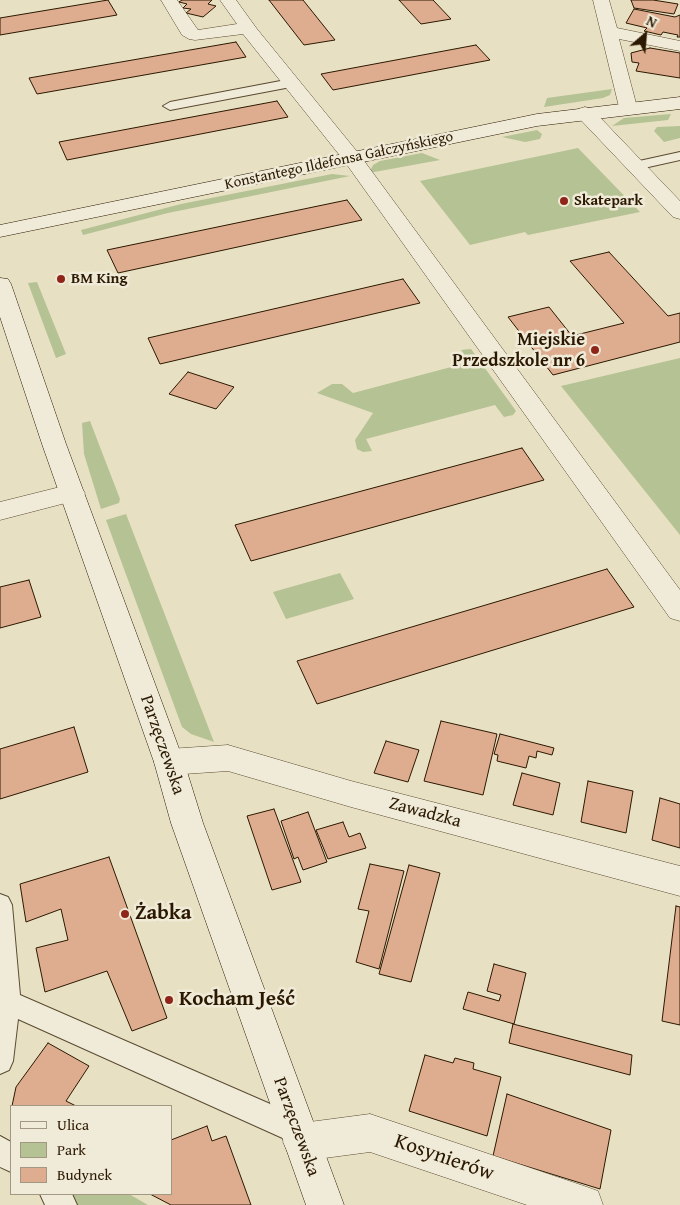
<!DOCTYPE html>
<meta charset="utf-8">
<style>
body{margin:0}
#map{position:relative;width:680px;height:1205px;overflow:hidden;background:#e8e0c3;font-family:"Gentium Book Plus",serif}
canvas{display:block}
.legend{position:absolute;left:10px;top:1105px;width:162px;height:90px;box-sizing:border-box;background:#f0ebd8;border:1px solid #a19782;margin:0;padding:6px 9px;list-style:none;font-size:15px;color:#2b1800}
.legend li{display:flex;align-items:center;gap:10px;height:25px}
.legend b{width:25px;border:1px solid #a19782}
.north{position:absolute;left:620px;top:10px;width:50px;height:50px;-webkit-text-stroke:4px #f0ebd8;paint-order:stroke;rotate:27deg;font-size:14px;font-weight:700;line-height:20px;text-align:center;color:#2b1800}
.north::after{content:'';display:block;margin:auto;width:18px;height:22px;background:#2b1800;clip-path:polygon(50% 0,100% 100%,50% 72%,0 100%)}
</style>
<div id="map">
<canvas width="680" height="1205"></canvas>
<ul class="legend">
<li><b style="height:6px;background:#f0ebd8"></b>Ulica</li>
<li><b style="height:14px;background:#b5c294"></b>Park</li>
<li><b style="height:14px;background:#dead8f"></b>Budynek</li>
</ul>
<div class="north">N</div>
</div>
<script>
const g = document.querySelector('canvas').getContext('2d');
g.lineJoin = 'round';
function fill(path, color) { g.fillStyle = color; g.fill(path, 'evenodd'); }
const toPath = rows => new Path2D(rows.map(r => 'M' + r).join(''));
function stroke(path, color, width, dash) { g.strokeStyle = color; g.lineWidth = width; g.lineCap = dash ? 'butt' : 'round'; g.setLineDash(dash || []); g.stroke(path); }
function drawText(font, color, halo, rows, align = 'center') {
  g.font = font + ' "Gentium Book Plus",serif'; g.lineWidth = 5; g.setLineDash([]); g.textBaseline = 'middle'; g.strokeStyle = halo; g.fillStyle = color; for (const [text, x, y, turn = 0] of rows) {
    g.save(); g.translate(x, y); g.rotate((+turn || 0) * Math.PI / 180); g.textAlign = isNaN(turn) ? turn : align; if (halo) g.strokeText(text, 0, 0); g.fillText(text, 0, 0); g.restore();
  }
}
fill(toPath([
 [612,89,610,95,603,98,544,107,547,98],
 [671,114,668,120,612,126,624,118],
 [680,126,680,138,664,142,654,131,657,127],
 [537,130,542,134,540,139,525,142,502,137],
 [578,148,640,212,528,235,525,232,470,245,420,181],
 [422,153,440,160,369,173,373,165,380,161],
 [332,174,350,176,168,213,83,235,81,230,181,204],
 [37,282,66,354,56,358,28,283],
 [471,349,516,411,513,415,504,417,495,405,366,439,372,451,363,452,357,449,355,440,373,413,317,393,332,384,342,384,353,393,470,362,461,350],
 [680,358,680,535,561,386],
 [90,421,120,499,119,503,101,509,84,454,82,423],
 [126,514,214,742,191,734,182,727,106,520],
 [340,573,354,599,286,619,273,592],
 [54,1194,129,1194,148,1205,63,1205]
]), '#b5c294');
const building = toPath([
 [108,0,117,15,0,35,0,18,108,0],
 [182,0,212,0,208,4,216,6,203,17,186,13,191,9,183,8,187,4,179,2,182,0],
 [269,0,303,0,335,40,304,45,269,0],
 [399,0,433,0,451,19,421,24,399,0],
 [631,0,653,0,678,4,674,14,634,8,631,0],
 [634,9,675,17,680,15,680,37,677,37,678,35,663,32,661,35,644,31,647,28,626,23,634,9],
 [236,42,246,57,37,94,29,78,236,42],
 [476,45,490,60,333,90,321,74,476,45],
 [650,48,680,53,680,78,636,71,639,63,632,62,631,53,650,48],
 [277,101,288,117,67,160,59,142,277,101],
 [347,200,362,220,118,273,107,250,347,200],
 [609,252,668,316,680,313,680,342,553,375,508,317,549,307,572,336,624,323,570,261,609,252],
 [403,279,420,303,160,364,148,338,403,279],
 [188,372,234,387,216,409,169,394,188,372],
 [522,448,544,480,251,561,235,525,522,448],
 [607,569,634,607,317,704,297,661,607,569],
 [29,580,41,617,0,628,0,587,29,580],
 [441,721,497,734,483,795,424,781,441,721],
 [74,727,88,772,0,799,0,749,74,727],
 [500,734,554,748,552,755,537,751,536,758,529,756,526,768,497,761,498,755,494,754,500,734],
 [386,741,419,750,408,782,374,773,386,741],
 [522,773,560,783,553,815,513,805,522,773],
 [588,781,633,791,626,833,581,822,588,781],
 [660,798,680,804,680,848,652,840,660,798],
 [274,809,301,882,272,890,247,816,274,809],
 [308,812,327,862,303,870,298,857,294,859,281,821,308,812],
 [343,822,349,837,360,833,366,848,328,859,316,830,343,822],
 [109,857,167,1018,132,1031,107,971,45,992,36,948,68,940,61,909,26,922,20,884,109,857],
 [370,864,404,871,379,969,356,962,369,911,358,909,370,864],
 [409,865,440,873,411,982,379,974,409,865],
 [676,906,680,907,680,1025,662,1021,676,906],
 [494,964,526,973,514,1024,463,1009,468,992,499,1001,501,995,487,991,494,964],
 [513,1024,632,1055,630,1075,509,1043,513,1024],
 [48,1043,89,1066,66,1101,76,1106,12,1106,16,1087,48,1043],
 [425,1055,453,1063,455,1058,474,1063,473,1069,501,1077,487,1136,409,1111,425,1055],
 [507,1094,611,1130,600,1189,493,1156,507,1094],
 [207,1126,212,1141,226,1136,251,1205,171,1205,150,1194,171,1194,171,1140,207,1126]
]);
fill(building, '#dead8f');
stroke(building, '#2b1800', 1);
const lane = toPath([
 [291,79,296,80,298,83,296,86,170,110,163,106,170,102,291,79],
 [680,152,680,160,635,170,628,166,630,163,680,152],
 [0,894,8,897,12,905,20,995,307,1120,311,1130,307,1140,297,1144,287,1140,18,1019,13,1061,9,1070,0,1074,0,894],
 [0,1136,11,1142,11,1172,0,1167,0,1136],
 [40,1194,72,1194,77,1205,45,1205,40,1194]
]);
const street = toPath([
 [161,0,177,0,198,30,237,24,220,0,236,0,257,29,359,154,680,590,680,621,670,618,345,162,243,34,195,40,189,39,182,35,161,0],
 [593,0,609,0,617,28,680,41,680,51,619,39,637,107,635,111,628,113,621,111,619,107,593,0],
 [585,107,592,109,680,201,680,219,673,217,578,117,576,113,578,109,585,107],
 [72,484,81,487,85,493,81,499,0,520,0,502,72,484],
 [228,745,351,781,680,866,680,896,351,807,228,771,169,775,158,771,154,762,158,753,169,749,228,745],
 [370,1114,584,1186,598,1191,603,1205,527,1205,370,1152,302,1161,289,1155,283,1142,289,1129,302,1123,370,1114]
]);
const secondary = toPath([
 [680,97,680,109,537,126,0,237,0,225,537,114,680,97],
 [0,278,8,279,11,284,66,444,184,762,203,823,344,1205,306,1205,171,823,154,762,42,444,0,317,0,278]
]);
stroke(lane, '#5a4a31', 2);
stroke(street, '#5a4a31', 1);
stroke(secondary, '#2b1800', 1);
fill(lane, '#f0ebd8');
fill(street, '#f0ebd8');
fill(secondary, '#f0ebd8');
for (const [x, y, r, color] of [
 [564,201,5,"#8f2418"],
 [61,279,5,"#8f2418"],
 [595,350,5,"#8f2418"],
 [125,914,5,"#8f2418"],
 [169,1000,5,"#8f2418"]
]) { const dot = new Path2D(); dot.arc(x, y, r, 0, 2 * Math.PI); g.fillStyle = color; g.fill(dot); stroke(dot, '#f0ebd8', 2); }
drawText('15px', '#2b1800', '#f0ebd8', [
 ["Konstantego Ildefonsa Gałczyńskiego",339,161,-12]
]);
drawText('bold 15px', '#2b1800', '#f0ebd8', [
 ["Skatepark",574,201],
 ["BM King",71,279]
], 'left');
drawText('bold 18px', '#2b1800', '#f0ebd8', [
 ["Miejskie",585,340],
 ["Przedszkole nr 6",585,361]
], 'right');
drawText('18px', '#2b1800', '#f0ebd8', [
 ["Parzęczewska",162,745,71],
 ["Zawadzka",425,813,15],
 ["Parzęczewska",296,1127,70]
]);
drawText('bold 21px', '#2b1800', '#f0ebd8', [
 ["Żabka",135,914],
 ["Kocham Jeść",179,1000]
], 'left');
drawText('21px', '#2b1800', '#f0ebd8', [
 ["Kosynierów",444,1158,19]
]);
</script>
